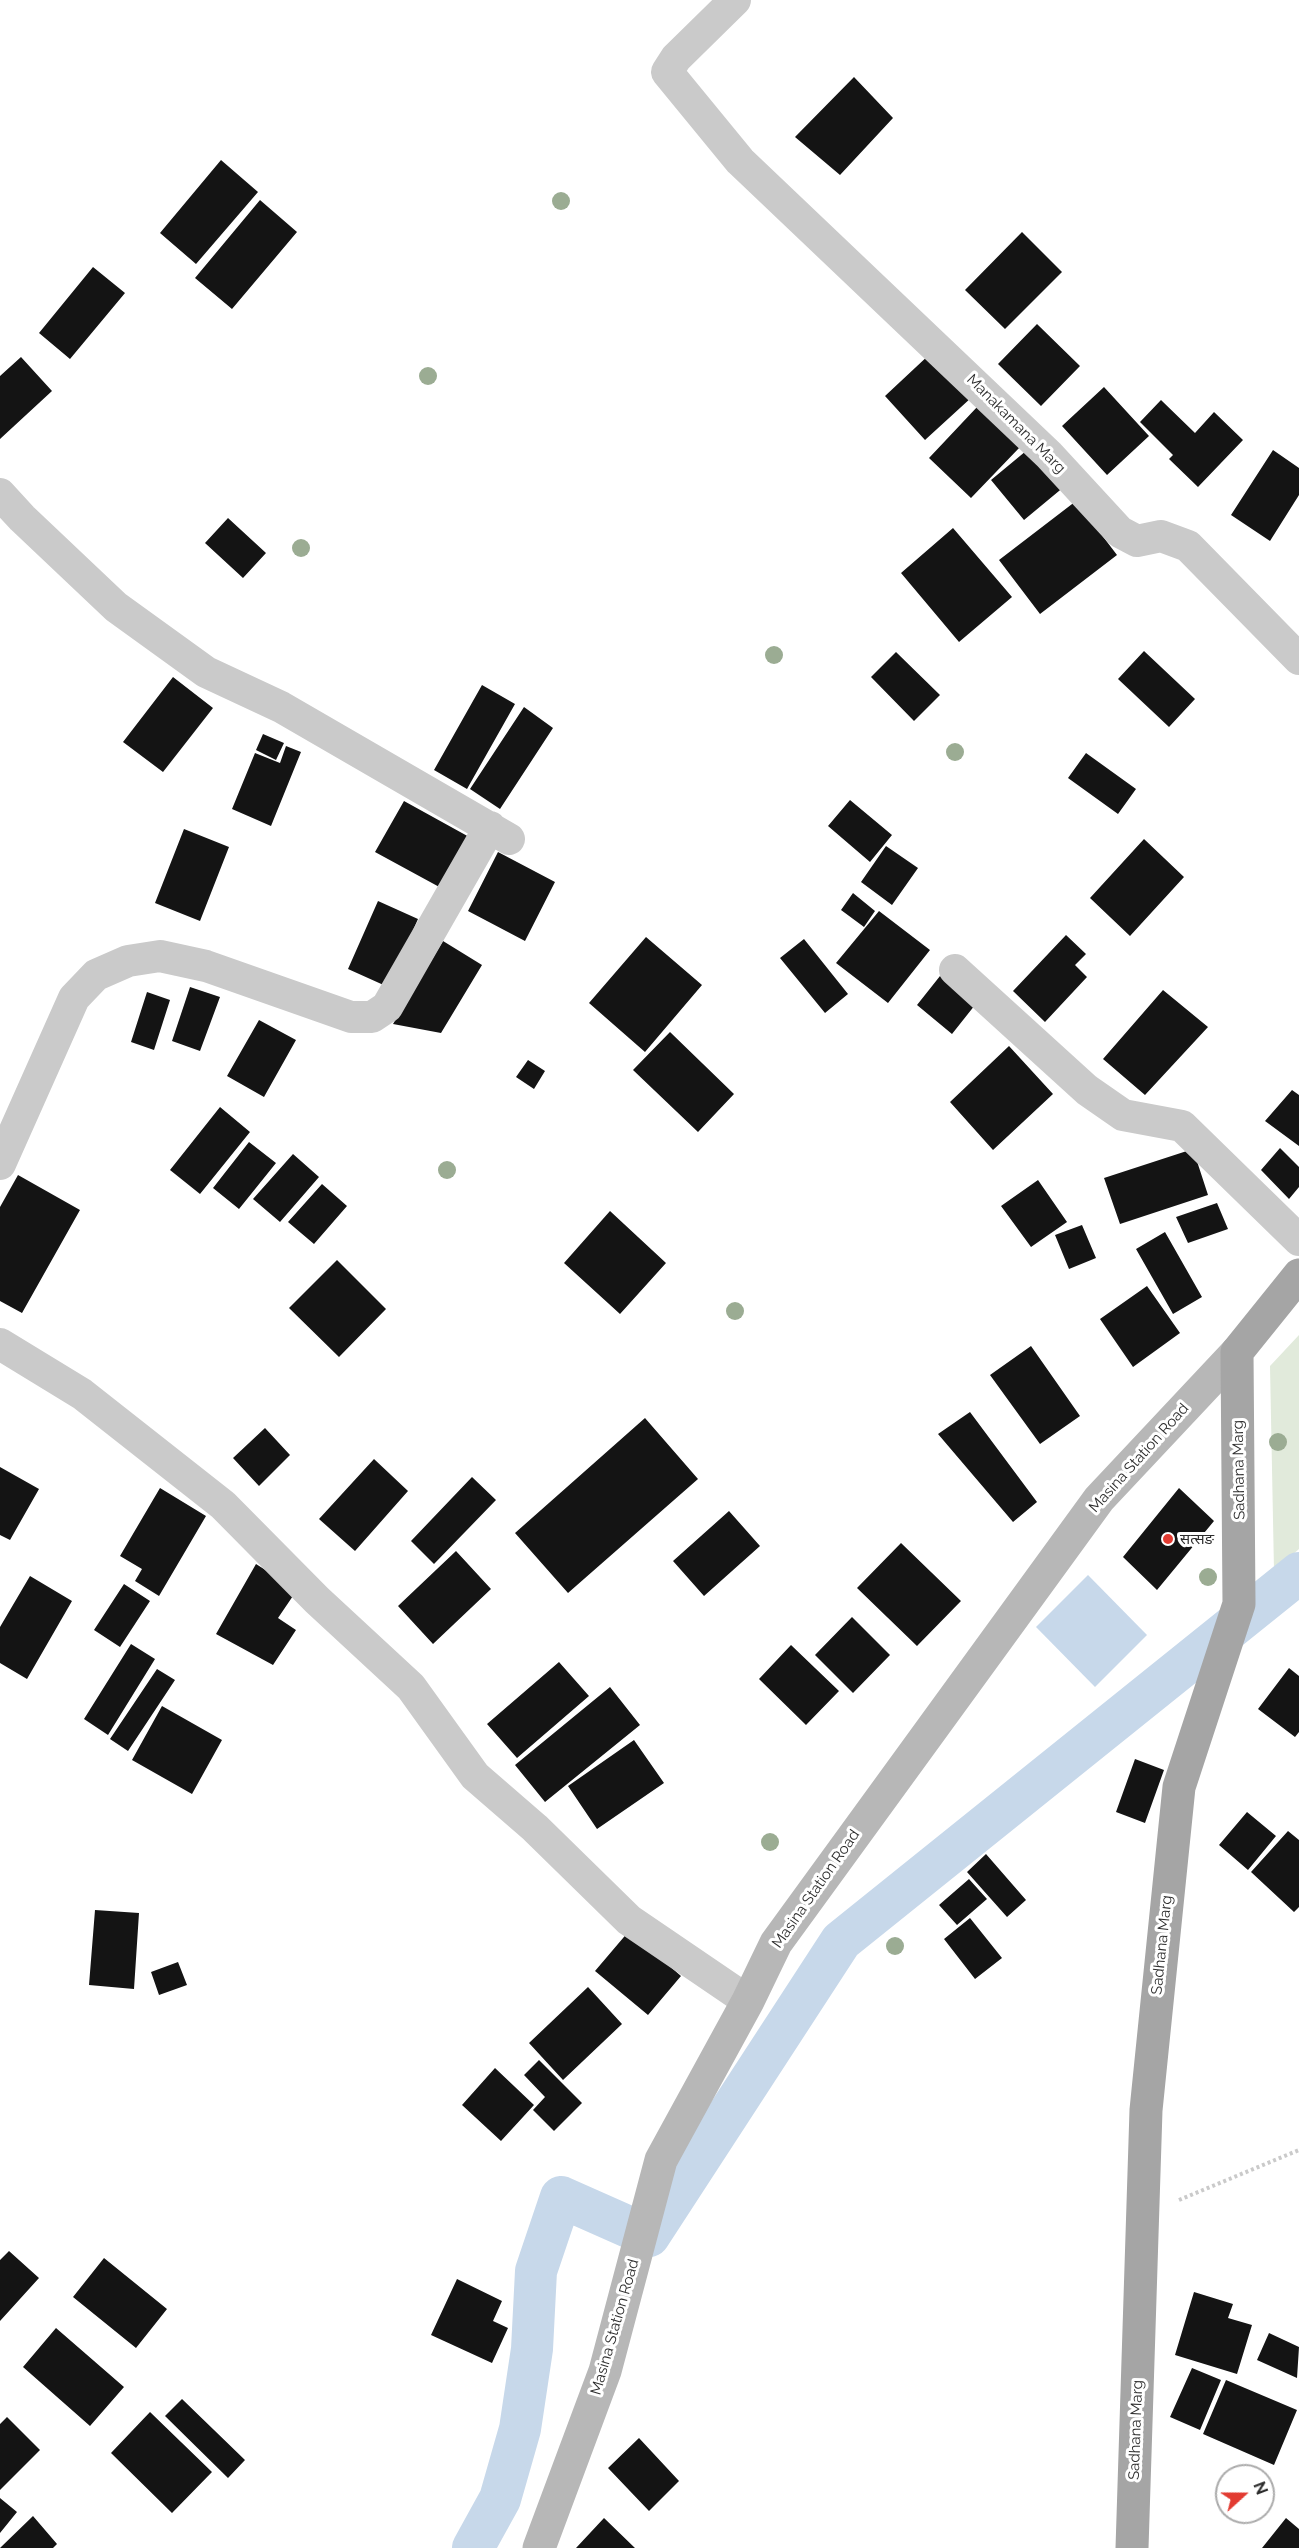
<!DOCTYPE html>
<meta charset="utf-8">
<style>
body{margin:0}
#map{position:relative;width:1299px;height:2548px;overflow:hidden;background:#fff;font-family:Raleway,sans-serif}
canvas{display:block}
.north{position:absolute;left:1215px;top:2464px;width:60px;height:60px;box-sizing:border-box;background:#fff;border:2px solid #ababab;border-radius:50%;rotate:69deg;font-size:16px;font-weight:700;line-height:24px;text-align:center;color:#2d2d2d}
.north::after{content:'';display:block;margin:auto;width:21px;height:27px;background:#e23b31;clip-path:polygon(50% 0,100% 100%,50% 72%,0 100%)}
</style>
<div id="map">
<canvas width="1299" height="2548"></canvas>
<div class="north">N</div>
</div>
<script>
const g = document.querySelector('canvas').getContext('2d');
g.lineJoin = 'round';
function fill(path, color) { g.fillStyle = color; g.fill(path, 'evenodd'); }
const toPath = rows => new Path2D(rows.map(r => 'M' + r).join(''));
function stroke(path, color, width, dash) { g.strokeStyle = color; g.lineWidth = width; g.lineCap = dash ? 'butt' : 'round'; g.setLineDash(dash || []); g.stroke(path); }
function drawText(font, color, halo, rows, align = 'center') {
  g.font = font + ' Raleway,"Noto Sans Devanagari",sans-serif'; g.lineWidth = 6; g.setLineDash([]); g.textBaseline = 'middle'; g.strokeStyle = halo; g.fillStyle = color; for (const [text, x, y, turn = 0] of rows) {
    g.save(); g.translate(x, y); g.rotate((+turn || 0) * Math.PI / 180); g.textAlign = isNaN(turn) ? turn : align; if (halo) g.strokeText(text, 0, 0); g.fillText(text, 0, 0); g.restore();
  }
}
fill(toPath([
 [1299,1335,1299,1549,1274,1571,1270,1366]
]), '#e1eadb');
fill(toPath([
 [1088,1575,1147,1635,1095,1687,1036,1627]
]), '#c7d8ea');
stroke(toPath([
 [473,2548,500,2499,520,2429,532,2349,536,2271,561,2197,649,2236,841,1941,1299,1573]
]), '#c7d8ea', 42);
fill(toPath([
 [854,77,893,118,840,175,795,137],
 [221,160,258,192,196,264,160,233],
 [260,200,297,232,232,309,195,278],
 [1022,232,1062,272,1005,329,965,290],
 [93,267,125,293,70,359,39,333],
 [1037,324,1080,366,1041,406,998,364],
 [931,353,972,397,925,440,885,396],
 [21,357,52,391,0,439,0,376],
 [1104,387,1149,436,1107,475,1062,426],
 [1161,400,1195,433,1214,412,1243,440,1198,487,1169,459,1173,455,1140,422],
 [978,406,1020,447,971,498,929,458],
 [1032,446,1065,486,1024,520,991,480],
 [1273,450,1299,468,1299,495,1270,541,1231,515],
 [1076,501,1117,555,1040,614,999,560],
 [228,518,266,553,243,578,205,543],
 [953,528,1012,597,959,642,901,573],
 [1144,651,1195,699,1169,727,1118,679],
 [896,652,940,695,914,721,871,677],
 [173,677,213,708,163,772,123,742],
 [482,685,515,704,467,789,434,770],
 [524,707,553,728,500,809,470,789],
 [263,734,284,743,276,760,256,750],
 [286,746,301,752,271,826,232,809,255,753,280,763],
 [1086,753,1136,789,1118,814,1068,778],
 [850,800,892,835,870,862,828,826],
 [404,801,471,838,443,889,375,852],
 [184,829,229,847,200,921,155,903],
 [1144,839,1184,877,1130,936,1090,898],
 [886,846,918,868,892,905,861,882],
 [498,852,555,882,525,941,468,911],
 [853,893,875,911,864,927,841,910],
 [378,901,418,919,388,987,348,969],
 [879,911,930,950,888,1003,836,963],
 [1066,935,1086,954,1075,965,1087,977,1045,1022,1013,991],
 [646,937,702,985,645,1052,589,1003],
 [804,939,848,994,825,1013,780,958],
 [443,941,482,965,441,1033,393,1024],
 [940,976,975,1005,952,1034,917,1005],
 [190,987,220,997,200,1051,172,1041],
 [1163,990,1208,1027,1145,1095,1103,1059],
 [147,992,170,1000,154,1050,131,1042],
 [259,1020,296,1040,264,1097,227,1076],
 [670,1032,734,1094,698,1132,633,1070],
 [1009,1046,1053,1094,993,1150,950,1102],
 [528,1060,545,1071,534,1089,516,1077],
 [1292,1090,1299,1095,1299,1146,1265,1121],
 [220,1107,250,1132,200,1194,170,1170],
 [249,1142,276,1163,239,1209,213,1188],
 [1280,1148,1299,1167,1299,1187,1289,1199,1261,1170],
 [1193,1149,1208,1195,1120,1224,1104,1178],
 [293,1154,319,1177,280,1222,253,1199],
 [18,1175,80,1210,22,1313,0,1301,0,1207],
 [1038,1180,1067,1222,1031,1247,1001,1206],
 [322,1184,347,1206,314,1244,288,1222],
 [1217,1203,1228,1229,1188,1243,1176,1217],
 [610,1211,666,1263,620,1314,564,1263],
 [1082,1225,1096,1258,1069,1269,1055,1235],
 [1165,1232,1202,1297,1173,1314,1136,1249],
 [337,1260,386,1309,339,1357,289,1308],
 [1147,1286,1180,1333,1133,1367,1100,1319],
 [1031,1346,1080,1416,1040,1444,990,1375],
 [970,1412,1037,1502,1013,1522,938,1434],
 [645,1418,698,1479,568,1593,515,1533],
 [265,1428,290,1455,259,1486,233,1458],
 [374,1459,408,1491,355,1551,319,1519],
 [0,1467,39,1489,10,1540,0,1535],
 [472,1477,496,1500,434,1564,411,1541],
 [160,1488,206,1516,159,1596,135,1581,142,1569,120,1556],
 [1179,1488,1214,1521,1157,1590,1123,1557],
 [729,1511,760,1546,704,1596,673,1561],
 [901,1543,961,1601,917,1646,857,1588],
 [456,1551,491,1589,433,1644,398,1606],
 [256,1564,297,1590,278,1618,296,1630,273,1665,216,1634],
 [30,1576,72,1601,27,1679,0,1663,0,1627],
 [124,1584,150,1601,120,1647,94,1630],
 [852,1617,890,1655,853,1693,815,1655],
 [131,1644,155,1659,108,1735,84,1719],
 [791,1645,839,1691,806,1725,759,1679],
 [559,1662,589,1696,517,1758,487,1724],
 [1289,1668,1299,1676,1299,1732,1295,1737,1258,1709],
 [157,1669,175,1680,128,1751,110,1739],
 [610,1687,640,1725,545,1802,515,1765],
 [162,1706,222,1740,192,1794,132,1760],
 [634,1740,664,1783,597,1829,568,1786],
 [1135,1759,1164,1770,1145,1823,1116,1812],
 [1247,1812,1276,1836,1248,1870,1219,1845],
 [1288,1831,1299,1840,1299,1907,1294,1912,1251,1872],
 [986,1854,1026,1900,1007,1917,967,1872],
 [969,1879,987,1899,957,1925,939,1905],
 [95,1910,139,1913,134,1989,89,1985],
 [970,1918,1002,1958,975,1979,944,1939],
 [629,1931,681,1976,648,2015,595,1971],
 [178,1962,187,1985,159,1995,151,1972],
 [588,1987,622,2024,563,2080,529,2043],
 [539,2060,582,2103,554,2131,533,2110,545,2097,524,2075],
 [495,2068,534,2105,501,2141,462,2105],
 [9,2251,39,2278,0,2321,0,2260],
 [104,2258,167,2309,136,2348,73,2297],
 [457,2279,502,2301,493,2321,508,2328,492,2363,431,2335],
 [1194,2292,1233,2304,1228,2318,1252,2325,1237,2374,1175,2355],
 [56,2328,124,2387,90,2426,23,2367],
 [1269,2333,1299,2347,1297,2378,1257,2360],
 [1192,2368,1221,2380,1200,2430,1170,2417],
 [1226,2380,1297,2410,1274,2465,1203,2434],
 [182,2399,245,2460,228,2478,165,2416],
 [150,2412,212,2472,172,2513,111,2453],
 [7,2417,40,2450,0,2490,0,2424],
 [639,2438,679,2481,649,2511,608,2468],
 [0,2498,17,2512,0,2533],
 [33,2516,57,2544,53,2548,0,2548],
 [604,2518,635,2548,576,2548],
 [1286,2518,1299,2529,1299,2548,1262,2548]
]), '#141414');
stroke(toPath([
 [1179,2200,1299,2150]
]), '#cacaca', 4, [3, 3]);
stroke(toPath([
 [735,0,676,58,667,72,740,161,1049,455,1120,532,1137,541,1161,536,1188,546,1299,659],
 [0,494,22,518,116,607,206,672,281,707,509,839],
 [955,970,1087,1090,1123,1115,1182,1126,1299,1240],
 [0,1164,74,998,96,975,128,961,160,956,206,966,351,1017,372,1017,387,1007,490,827],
 [0,1344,82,1394,223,1505,317,1600,411,1687,475,1776,535,1828,629,1920,748,2001]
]), '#cacaca', 32);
stroke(toPath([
 [539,2548,605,2371,661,2160,748,2001,776,1943,1099,1499,1237,1352]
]), '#b7b7b7', 33);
stroke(toPath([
 [1132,2548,1146,2110,1179,1787,1239,1604,1237,1352,1299,1275]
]), '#a5a5a5', 33);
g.fillStyle = '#9bac93';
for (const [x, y] of [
 [561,201],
 [428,376],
 [301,548],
 [774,655],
 [955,752],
 [447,1170],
 [735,1311],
 [1278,1442],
 [1208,1577],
 [770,1842],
 [895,1946]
]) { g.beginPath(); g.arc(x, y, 9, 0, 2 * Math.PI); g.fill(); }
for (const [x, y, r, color] of [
 [1168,1539,6,"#e23b31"]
]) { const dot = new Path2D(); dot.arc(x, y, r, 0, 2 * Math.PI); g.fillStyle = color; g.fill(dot); stroke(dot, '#fff', 2); }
drawText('15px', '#2d2d2d', '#fff', [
 ["Manakamana Marg",1016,424,45],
 ["Masina Station Road",1139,1458,-48],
 ["Sadhana Marg",1239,1470,-91],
 ["Masina Station Road",816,1889,-55],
 ["Sadhana Marg",1162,1945,-84],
 ["Masina Station Road",615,2327,-74],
 ["Sadhana Marg",1136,2430,-88]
]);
drawText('15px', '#2d2d2d', '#fff', [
 ["सत्सङ",1180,1539]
], 'left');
</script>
